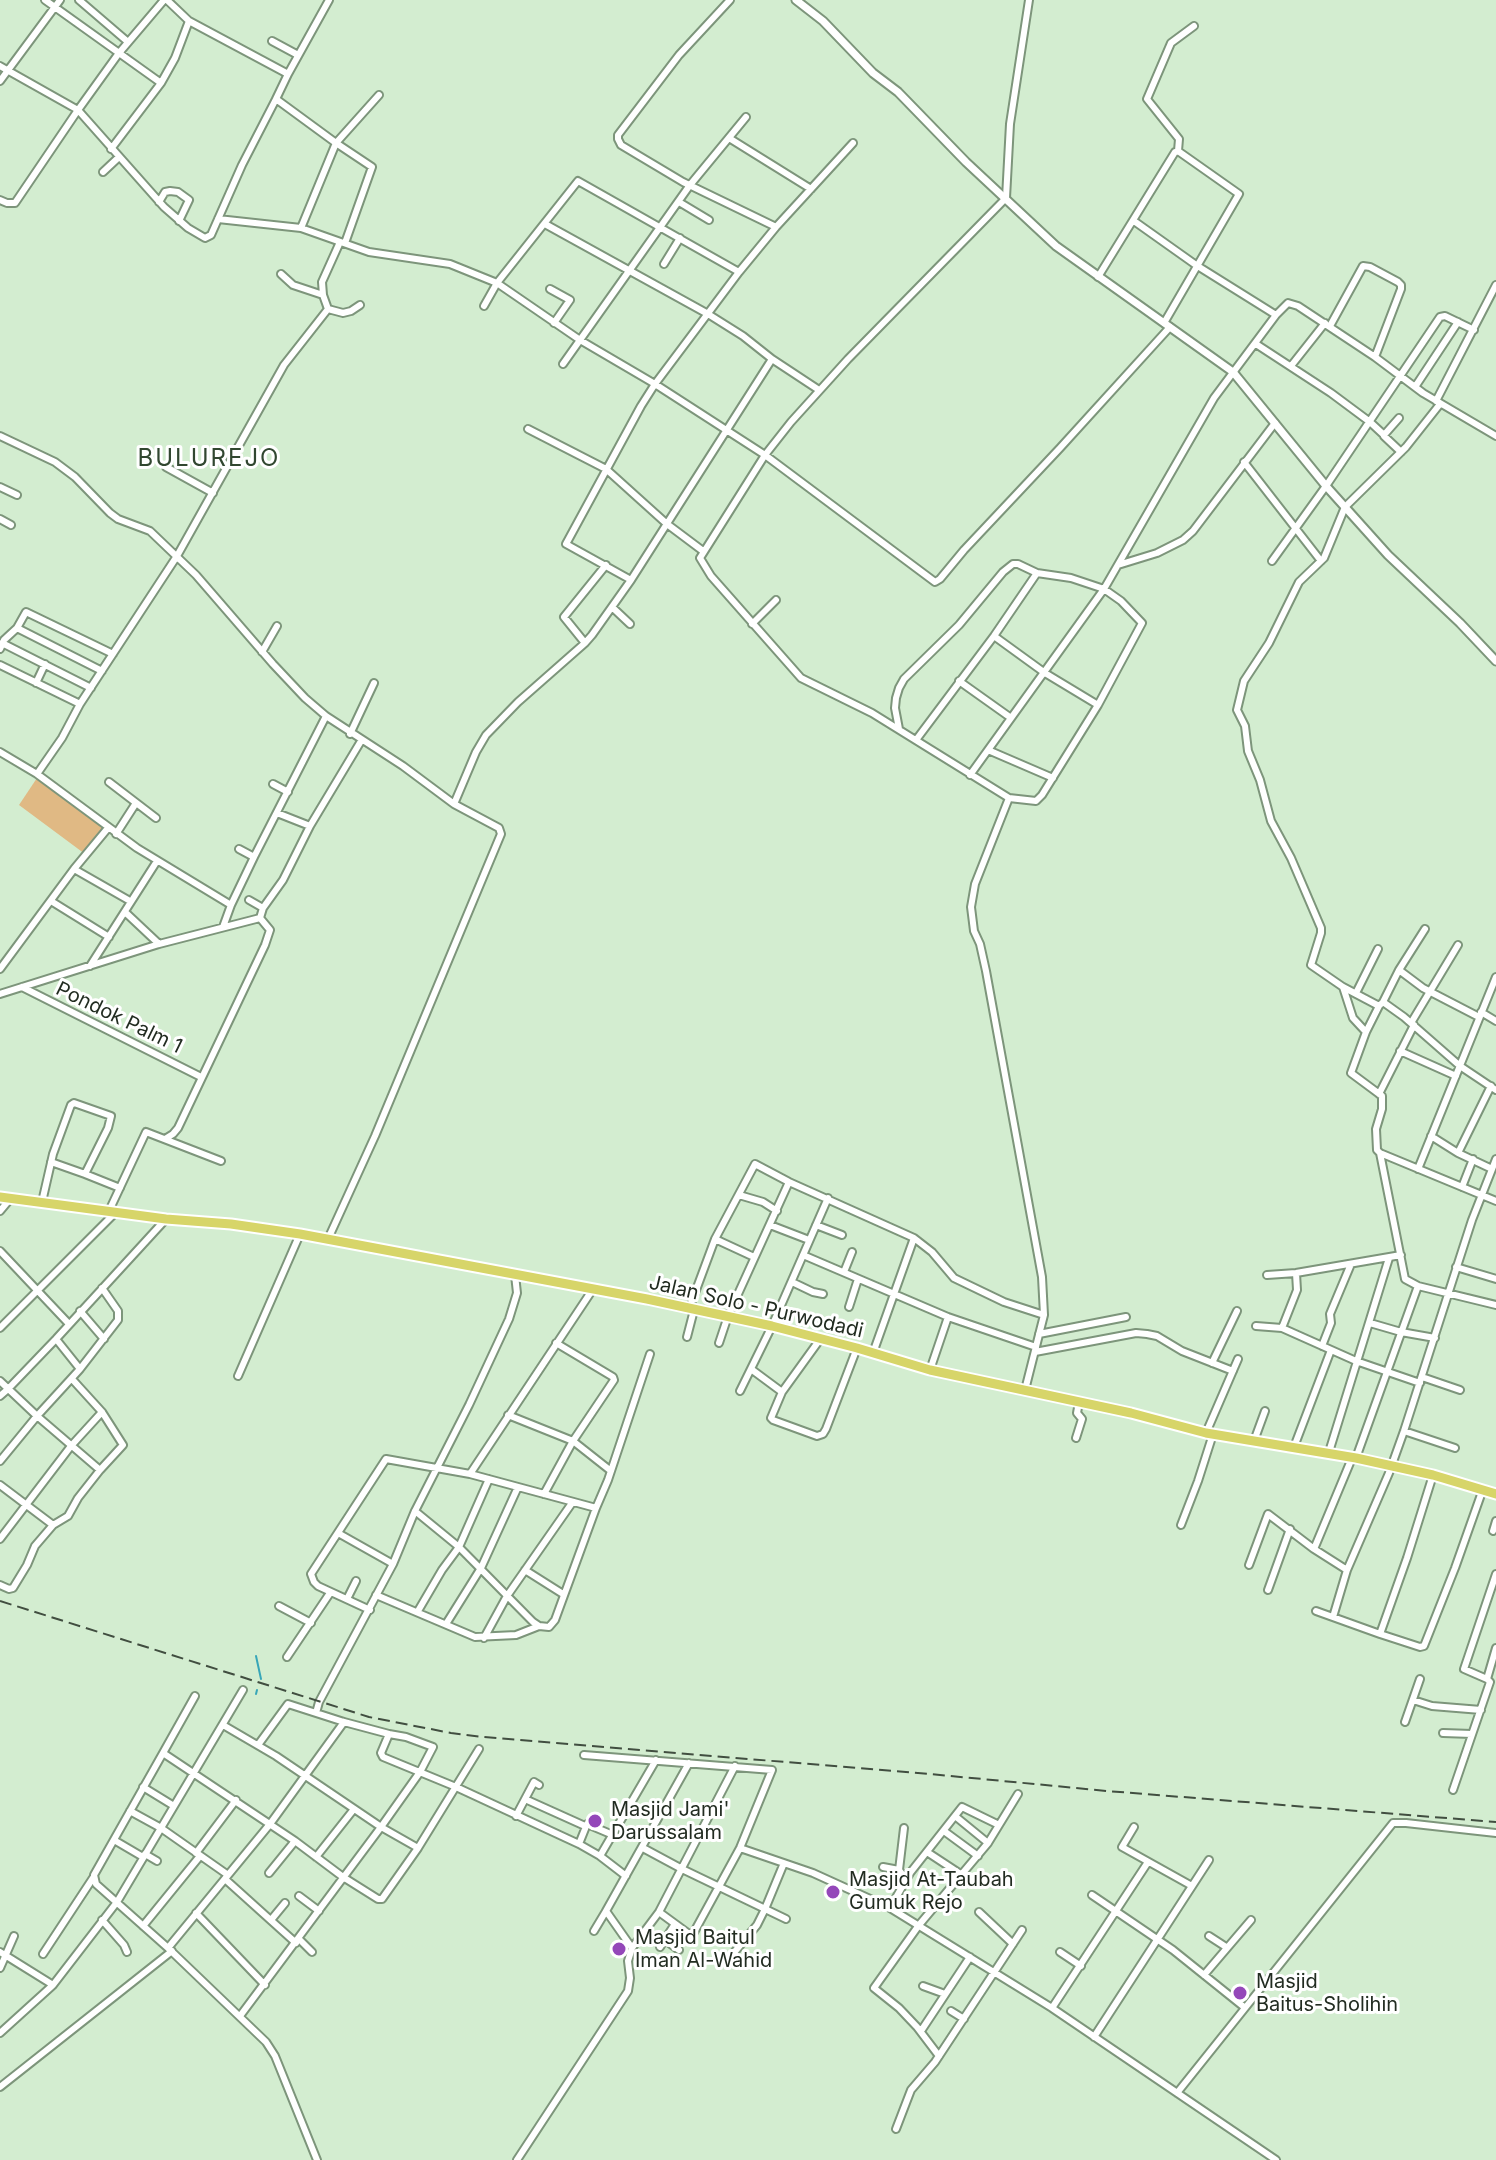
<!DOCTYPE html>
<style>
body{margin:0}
canvas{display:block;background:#d3edd0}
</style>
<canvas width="1496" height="2160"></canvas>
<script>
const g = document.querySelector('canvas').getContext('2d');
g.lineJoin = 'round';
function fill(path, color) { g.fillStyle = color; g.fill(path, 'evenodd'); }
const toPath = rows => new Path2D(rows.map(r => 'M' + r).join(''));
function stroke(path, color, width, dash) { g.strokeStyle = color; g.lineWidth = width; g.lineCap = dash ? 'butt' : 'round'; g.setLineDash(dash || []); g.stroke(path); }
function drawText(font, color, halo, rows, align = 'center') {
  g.font = font + ' Inter,sans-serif'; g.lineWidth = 6; g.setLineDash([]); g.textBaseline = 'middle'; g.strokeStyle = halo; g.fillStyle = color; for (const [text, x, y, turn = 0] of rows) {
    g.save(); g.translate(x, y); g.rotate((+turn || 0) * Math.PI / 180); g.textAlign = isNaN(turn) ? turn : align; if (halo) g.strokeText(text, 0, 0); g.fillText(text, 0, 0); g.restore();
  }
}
fill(toPath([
 [37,778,104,829,85,854,19,805]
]), '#e0b984');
stroke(toPath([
 [256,1656,261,1679],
 [256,1694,257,1690]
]), '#37a6b8', 2);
const minor = toPath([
 [45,0,161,83],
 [79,0,128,42],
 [167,0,189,21,288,74],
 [329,0,288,74,276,99,336,143,372,167,345,243],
 [730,0,679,55,618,135,618,139,621,145,683,182,776,227],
 [272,41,298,55],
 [0,66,78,110,164,207,188,228,205,238,211,235,242,165,276,99],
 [0,81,60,0],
 [729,138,811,189],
 [111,149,161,83,175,58,189,21],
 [103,172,119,157],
 [0,200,7,203,15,203,78,110,119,53,164,0],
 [159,202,165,192,170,191,178,192,189,200,179,221],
 [679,202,709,220],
 [218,219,301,228,369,252,450,264,497,283,580,340,655,384,765,455,935,582,940,579,964,550,1060,448,1170,327],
 [1134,221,1196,265,1276,315],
 [545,224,708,314,743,336,772,359],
 [301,228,336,143,379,95],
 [664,264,680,238],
 [281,274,293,285,323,295],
 [1098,277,1175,152,1178,151,1179,139,1147,99,1171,43,1194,26],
 [550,289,570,300,554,323],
 [484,306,497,283,578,181,739,272],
 [328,309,323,295,322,282,340,242],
 [1164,323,1239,194,1178,151],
 [1330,326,1363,266,1370,267,1398,282,1401,285,1401,289,1375,357],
 [1256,344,1331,393,1370,422,1384,435,1399,418],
 [563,364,690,185,746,117],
 [1291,366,1325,323],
 [1415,387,1458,322],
 [1436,401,1496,285],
 [1440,404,1406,447,1345,507,1324,558,1299,582,1269,643,1244,681,1237,710,1245,726,1248,751,1260,780,1271,821,1291,858,1321,928,1321,933,1311,965,1343,987,1379,1006,1383,1002,1404,1017,1460,1066,1496,1090],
 [528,429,606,469,667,524,703,551],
 [0,436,55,462,75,477,110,513,118,519,150,531,196,575,273,664,305,698,326,716,403,766,454,804,476,752,486,735,518,702,585,643,592,635,631,580,772,359,819,390],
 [1384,436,1401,452],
 [1244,462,1321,561],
 [166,467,213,493],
 [0,487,17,495],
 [0,519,11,525],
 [1272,561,1326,486,1440,317,1445,316,1474,330],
 [1118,565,1157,553,1183,540,1193,531,1275,423],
 [631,580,566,544,641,406,655,384,739,272,776,227,853,143],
 [612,607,630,624],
 [752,624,776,600],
 [17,628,102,671],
 [994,636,1045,673,1098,705],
 [2,643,91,688],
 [585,643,564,617,606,565],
 [0,649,4,640,17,628,26,612,113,654],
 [262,652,277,626],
 [0,665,80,704],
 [959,681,1011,718],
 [36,683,45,664],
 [899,729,895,708,896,698,899,688,904,679,959,625,1003,572,1013,564,1018,564,1037,573,1071,578,1104,589,1121,601,1142,623,1098,705,1042,795,1036,801,1009,798,872,713,801,678,711,576,700,558,765,455,791,422,848,359,1006,198,1010,124,1029,0],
 [350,734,374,683],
 [916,740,994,636,1037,573],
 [988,750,1053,778],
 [0,752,37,774],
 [970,775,1104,589,1214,398,1276,315,1288,303,1298,306,1375,357,1423,393,1496,436],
 [109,782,156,818],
 [273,784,288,792],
 [1009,798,975,884,971,907,974,931,980,944,986,971,1042,1277,1044,1315,1025,1390],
 [277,813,310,826],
 [116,834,136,803],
 [239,849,254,857],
 [74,869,130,901],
 [249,900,263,908],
 [51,901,109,937],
 [231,905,137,848,37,774,62,738,80,704,177,556,284,365,328,309,343,313,351,311,360,305],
 [125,912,159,944],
 [260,918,263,908,283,880,310,826,361,741],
 [223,927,231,905,254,857,326,716],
 [90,966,157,861],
 [0,969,74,869,108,828],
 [1399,970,1423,988,1479,1017],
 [22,987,201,1077],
 [1343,987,1353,1018,1366,1032],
 [1356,993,1378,949],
 [0,994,159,944,260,918],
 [1383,1002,1399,970,1425,929],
 [1379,1006,1366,1032,1351,1073,1382,1096,1382,1109,1376,1129,1377,1150,1380,1153,1496,1201],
 [1481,1012,1496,1021],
 [1411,1023,1458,945],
 [1400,1051,1456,1076],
 [1379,1094,1414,1025],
 [1431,1136,1458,1153,1491,1086],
 [165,1139,173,1134,178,1128,265,945,270,930,260,918],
 [1380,1153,1405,1279,1418,1286,1496,1305],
 [1458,1153,1492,1169],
 [51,1162,85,1174],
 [1418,1169,1496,977],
 [1462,1187,1473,1159],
 [739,1195,763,1202,777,1211],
 [42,1202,53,1154,71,1105,74,1103,111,1116,108,1128,85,1174,120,1188],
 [0,1211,10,1199],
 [109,1211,146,1132,221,1161],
 [770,1225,809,1240],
 [816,1225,842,1235],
 [328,1239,375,1136,501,834,499,828,454,804],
 [715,1239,754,1257],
 [0,1251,69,1324],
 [803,1255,948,1317,1036,1347],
 [1456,1267,1496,1279],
 [844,1272,852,1252],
 [1267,1275,1296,1273,1401,1255],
 [792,1282,813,1292,823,1294],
 [849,1307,858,1279],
 [689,1309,715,1239,755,1164,789,1182,914,1238,932,1252,954,1278,1004,1302,1044,1315],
 [80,1311,104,1339],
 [1370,1323,1401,1332,1435,1338],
 [1256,1326,1282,1328,1356,1361,1420,1383],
 [0,1328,116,1212],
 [1282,1328,1297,1290,1296,1273],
 [1039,1334,1126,1317],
 [687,1337,694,1310],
 [821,1338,782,1392,771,1418,773,1420,817,1436,823,1434,826,1429,857,1348],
 [56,1339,80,1369],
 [719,1343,728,1316,789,1182],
 [1322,1346,1331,1323,1330,1314,1351,1264],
 [1035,1352,1136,1333,1147,1334,1157,1336,1182,1351,1233,1371],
 [873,1353,914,1238],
 [1212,1363,1237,1311],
 [751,1369,782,1392],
 [930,1370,948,1317],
 [238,1376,300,1234],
 [1422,1377,1460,1390],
 [0,1381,37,1416,100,1470],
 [740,1391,772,1326,828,1198],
 [0,1396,8,1389,56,1339,166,1219],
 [508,1415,573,1441,611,1471],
 [1404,1431,1455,1448],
 [1206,1433,1238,1359],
 [1076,1438,1082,1419,1077,1413,1079,1402],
 [1254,1441,1265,1411],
 [1294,1447,1331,1350],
 [1329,1452,1389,1258],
 [1356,1458,1418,1286],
 [0,1461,37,1416,80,1369,118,1320,118,1311,102,1288],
 [470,1474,593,1289],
 [0,1485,53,1525],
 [544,1494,573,1441,614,1380,613,1377,556,1343],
 [415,1511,459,1547,533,1622,539,1626,549,1627,555,1620,596,1508,608,1480,650,1354],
 [1181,1525,1198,1481,1213,1434],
 [1493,1531,1496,1521],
 [338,1533,393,1564],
 [0,1539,71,1446,102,1412],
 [1314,1549,1352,1458],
 [1249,1565,1268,1514,1314,1549,1347,1570],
 [525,1570,563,1594],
 [0,1585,9,1589,13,1588,27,1565,35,1546,53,1525,68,1516,78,1498,100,1470,123,1445,102,1412,72,1379],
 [1268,1590,1290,1529],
 [376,1595,475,1637,516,1635,539,1626],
 [347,1599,356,1581],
 [279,1606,311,1623],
 [370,1610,318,1586,314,1582,311,1574,386,1459,470,1474,596,1508],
 [418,1611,442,1570,459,1547,489,1479],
 [1316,1611,1380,1634,1420,1647,1424,1646,1455,1568,1483,1489],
 [1333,1617,1347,1570,1389,1473,1404,1431,1472,1220,1496,1159],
 [446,1624,481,1568,518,1487],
 [1380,1634,1407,1558,1433,1475],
 [484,1638,507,1596,572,1503],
 [287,1657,330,1593],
 [1487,1679,1464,1669,1496,1574],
 [1413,1700,1432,1706,1481,1710],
 [316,1713,319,1702,393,1564,415,1511,469,1405,509,1319,517,1293,515,1275],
 [1405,1722,1420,1679],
 [223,1725,276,1756,381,1827,418,1848],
 [1443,1733,1472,1734],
 [258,1745,288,1704,344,1722,389,1734,381,1753,383,1757,456,1787,579,1844,600,1856,656,1760],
 [163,1753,195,1696],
 [584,1755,772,1770,740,1848,693,1934,689,1934,659,1912],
 [143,1787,174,1806],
 [1453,1790,1490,1682,1487,1679,1496,1648],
 [525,1799,534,1782,539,1785],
 [130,1811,161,1828,228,1875],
 [516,1816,525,1799,585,1826],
 [955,1816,988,1843],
 [1134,1827,1122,1847,1192,1886],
 [904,1828,899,1870,906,1879],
 [944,1831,978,1856],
 [114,1840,143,1857],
 [579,1844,587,1824,613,1835],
 [643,1848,682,1869,786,1919],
 [740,1848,813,1873,890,1908,1052,2008,1276,2160],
 [927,1852,962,1875],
 [196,1853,236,1800],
 [145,1854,157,1861],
 [600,1856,626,1876],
 [316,1857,354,1809],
 [883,1867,899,1870],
 [269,1873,295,1841],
 [225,1879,296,1943],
 [1092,1895,1173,1950,1244,2007],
 [299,1896,319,1911],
 [890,1908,910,1873,962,1807,999,1825],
 [979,1912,1013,1944],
 [196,1913,265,1985],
 [102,1920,124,1945,127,1952],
 [271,1920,285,1903],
 [143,1926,200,1856],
 [594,1931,606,1911],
 [1209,1936,1226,1947],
 [299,1939,312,1952],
 [665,1940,679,1950],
 [660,1947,675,1924],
 [168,1948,270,1824,344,1722],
 [632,1948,659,1912,735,1766],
 [0,1952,53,1985],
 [1060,1952,1081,1966],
 [43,1954,93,1878],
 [732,1955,757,1925,765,1909,784,1863],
 [0,1968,14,1936],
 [1204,1975,1251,1920],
 [923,1986,945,1994],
 [1052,2008,1148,1862],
 [951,2011,964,2019],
 [240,2016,381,1827,420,1772,433,1747,406,1737,389,1734],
 [921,2031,970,1957],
 [0,2033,53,1985,117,1902,243,1690],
 [1094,2037,1209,1860],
 [939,2056,917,2027,899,2008,874,1988,919,1925,988,1843,1018,1794],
 [0,2087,172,1951],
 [1177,2093,1393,1823,1406,1823,1496,1833],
 [896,2129,911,2090,935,2062,1022,1930],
 [317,2160,275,2056,266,2042,168,1948,96,1884,94,1875,163,1753,295,1841,343,1877,378,1899,382,1899,418,1848,479,1749],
 [517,2160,628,1991,630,1978,628,1961,632,1948,606,1911,689,1763]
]);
const tertiary = toPath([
 [796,0,823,21,873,73,898,92,966,162,1056,246,1233,372,1326,486,1388,555,1460,623,1496,661]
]);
const primary = toPath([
 [0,1197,166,1219,231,1224,300,1234,647,1299,772,1326,857,1348,930,1370,1131,1413,1206,1433,1356,1458,1433,1475,1496,1494]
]);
stroke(minor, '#7d957b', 10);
stroke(tertiary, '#7d957b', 11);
stroke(primary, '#fff', 13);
stroke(minor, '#fff', 6);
stroke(tertiary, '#fff', 7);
stroke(primary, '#d7d569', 9);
stroke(toPath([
 [0,1601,369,1717,451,1733,483,1737,930,1774,1107,1791,1496,1822]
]), '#414e40', 2, [12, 6]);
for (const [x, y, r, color] of [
 [595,1821,8,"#9447b9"],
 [833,1892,8,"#9447b9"],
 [619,1949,8,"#9447b9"],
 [1240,1993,8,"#9447b9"]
]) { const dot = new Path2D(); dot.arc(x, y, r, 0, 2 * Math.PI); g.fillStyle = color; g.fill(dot); stroke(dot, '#fff', 3); }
drawText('20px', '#222c21', '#fff', [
 ["Pondok Palm 1",119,1018,26],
 ["Jalan Solo - Purwodadi",756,1307,13]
]);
drawText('20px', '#222c21', '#fff', [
 ["Masjid Jami'",611,1810],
 ["Darussalam",611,1833],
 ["Masjid At-Taubah",849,1880],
 ["Gumuk Rejo",849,1903],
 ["Masjid Baitul",635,1938],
 ["Iman Al-Wahid",635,1961],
 ["Masjid",1256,1982],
 ["Baitus-Sholihin",1256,2005]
], 'left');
g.letterSpacing = '2px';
drawText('24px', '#314730', '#fff', [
 ["BULUREJO",209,459]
]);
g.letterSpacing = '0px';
</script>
